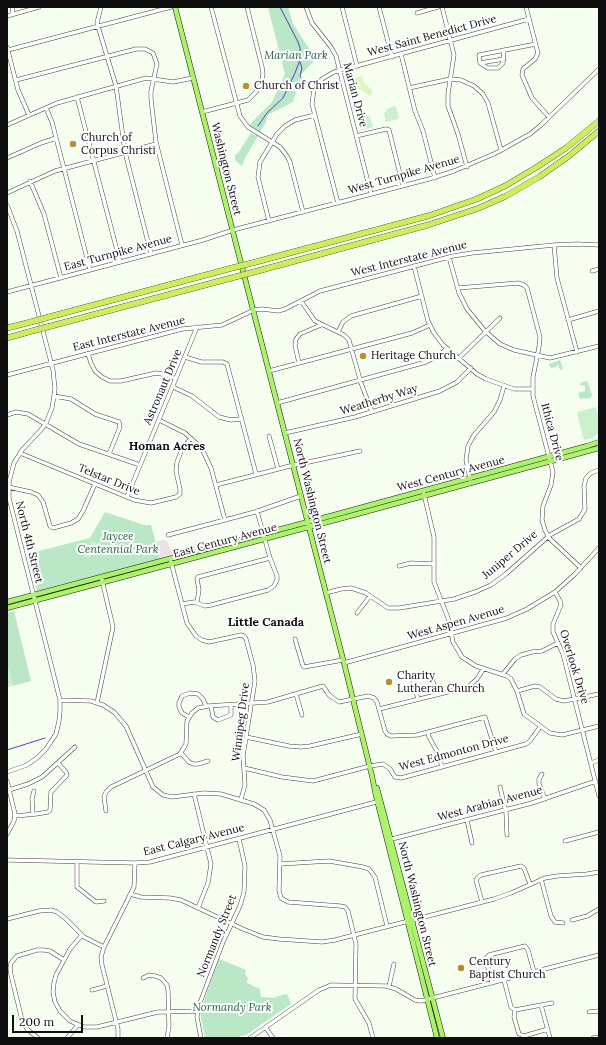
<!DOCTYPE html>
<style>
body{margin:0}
#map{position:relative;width:606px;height:1045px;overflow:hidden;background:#f6feef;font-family:Lora,serif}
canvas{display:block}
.frame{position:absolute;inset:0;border:8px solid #0e0e0e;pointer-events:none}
.scale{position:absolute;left:12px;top:1015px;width:71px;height:18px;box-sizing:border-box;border:2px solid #0e0e0e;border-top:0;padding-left:5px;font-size:12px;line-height:14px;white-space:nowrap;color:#0e0e0e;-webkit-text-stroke:3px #fff;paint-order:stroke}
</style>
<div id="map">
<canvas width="606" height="1045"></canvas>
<div class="frame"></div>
<div class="scale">200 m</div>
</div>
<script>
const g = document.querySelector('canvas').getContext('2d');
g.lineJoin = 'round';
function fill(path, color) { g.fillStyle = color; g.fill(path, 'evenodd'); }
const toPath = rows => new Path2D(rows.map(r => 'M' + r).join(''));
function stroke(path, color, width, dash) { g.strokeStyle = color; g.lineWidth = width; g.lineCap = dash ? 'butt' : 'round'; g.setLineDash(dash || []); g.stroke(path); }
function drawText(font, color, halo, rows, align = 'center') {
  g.font = font + ' Lora,serif'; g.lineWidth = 4; g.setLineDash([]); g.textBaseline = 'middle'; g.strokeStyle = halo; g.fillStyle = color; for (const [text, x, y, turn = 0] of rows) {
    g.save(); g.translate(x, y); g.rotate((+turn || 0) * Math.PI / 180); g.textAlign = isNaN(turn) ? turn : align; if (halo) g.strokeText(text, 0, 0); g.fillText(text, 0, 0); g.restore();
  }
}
fill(toPath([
 [164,540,168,542,172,554,160,559,155,542]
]), '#ece2e6');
fill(toPath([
 [268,7,288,7,293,24,316,59,299,77,301,79,299,82,296,83,293,90,296,92,293,102,268,115,266,122,245,158,242,166,235,160,235,155,238,153,251,133,256,136,258,131,249,125,272,102,285,74],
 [560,360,563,369,560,370,558,364,556,367,551,368,549,365,549,364],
 [584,381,588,382,592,395,591,398,580,399,578,393,585,391,585,386,583,385,581,386,580,384],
 [105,512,144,525,151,525,160,559,37,591,27,554,90,538],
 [14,611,31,681,13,686,7,664,7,613],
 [219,959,246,970,245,974,248,978,247,983,260,989,261,997,274,998,278,996,287,994,291,1004,246,1035,233,1038,205,1038,200,1012]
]), '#bae7c5');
fill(toPath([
 [362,76,364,83,371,89,372,93,370,96,359,88,361,86,359,83,356,82,355,78]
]), '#d8f8be');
fill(toPath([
 [396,106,399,119,386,122,384,114,388,108],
 [363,112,370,117,373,127,360,130,356,114],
 [596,407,599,417,599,433,592,438,584,440,577,414,578,412],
 [92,541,96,542,97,546,90,557,87,558,84,556,83,553],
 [7,664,13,686,7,687]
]), '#ccefcf');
stroke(toPath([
 [300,62,302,68,300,76,301,78],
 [258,126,267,113,283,98,295,73,300,60,300,48,298,42,280,7],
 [7,750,45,738]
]), '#5641c7', 1);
const minor = toPath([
 [12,7,13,14],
 [101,7,97,23,116,86,125,152,151,254],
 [211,7,240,116,248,127,280,147,287,156,290,162,303,212],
 [306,7,312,23,331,47,336,56,371,194],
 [342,7,357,66],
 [379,7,392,57],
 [442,7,454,55,448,94,448,106,458,134,467,167],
 [526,7,538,53,535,59,523,69,522,75,532,98,549,117],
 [417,13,438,7],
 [7,16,39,7],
 [7,47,18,90,29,115],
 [8,50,171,7],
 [504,50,503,63,498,68,488,68,480,63,479,55,536,44],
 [401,54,415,111,423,131,435,178],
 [480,63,504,59],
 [16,80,136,49,145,49,153,53,157,64,151,91,151,99,156,142,182,245],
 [409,88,450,79,461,80,474,86,483,94,488,103,501,150],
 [77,97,120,262],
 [46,108,52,122,90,270],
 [202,112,248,100,256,92,261,84,263,74,262,67,247,7],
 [7,125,57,103,146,78,173,82,193,78],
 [356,136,386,129,389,130,403,186],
 [7,158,41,143,56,138],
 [30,181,44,214,61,278],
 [7,193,55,171,156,144],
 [338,203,312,104,314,89,322,79,334,72,529,19],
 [7,205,17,231,53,370,55,389,52,408,46,423,40,431,22,450,14,463,9,482,9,498,60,700,60,711,59,721,56,734,46,749,37,758,27,765,7,772],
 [269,221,258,177,260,162,277,134,285,126,295,120,315,115],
 [554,245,557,278,577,352],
 [449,257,459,293,467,309,485,331,500,344,514,350,550,358,599,346],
 [414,266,428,321,434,333,443,345,477,374,486,379,514,389,533,389],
 [592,271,599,269],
 [458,288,518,283,524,285,527,288,540,337,539,347,533,377,533,396,553,472,551,485,543,506,542,520,545,530,549,538,581,568],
 [7,292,203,240,233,230,429,179,454,171,496,153,530,134,541,125,599,69],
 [301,301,315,321,344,335,349,340,361,383,372,412],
 [568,320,599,311],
 [338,332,343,322,351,316,422,296],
 [88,354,91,363,95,371,102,377,110,381,121,381,156,373,167,375,176,379],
 [185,357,201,362,223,362,227,364,256,474],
 [459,358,500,318],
 [299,363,295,345,296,339,300,334,321,325],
 [269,371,412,333,430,325],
 [7,375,182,329,222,325,254,310,262,309,278,311,285,309,320,291,453,256,472,253,554,245,577,244,599,245],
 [173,387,192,396,219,417,231,420,242,419],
 [54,396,71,399,95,414,119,422,120,427,109,454],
 [277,403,426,362,440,355,447,348],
 [7,415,16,412,28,414,79,444,140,465],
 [159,420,185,433,196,443,203,451,211,468,225,520],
 [285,433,355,417,440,391,457,382,471,368],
 [269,436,278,469],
 [20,453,134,500,151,503,176,497,180,494,180,489,176,471,177,462,182,449,191,438],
 [470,479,466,460,468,446,474,435,494,412,500,400,504,386],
 [216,485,290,466,360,451],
 [8,487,31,492,38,495,43,502,50,526,53,528,71,523,78,519,83,511,95,484],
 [424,494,434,537,434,582,448,618,453,642,462,657,476,666,507,676,511,679,517,691,524,714,550,733,562,735,599,726],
 [127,497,197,327],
 [168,535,255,512,301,496],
 [171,562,187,623,196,636,202,640,209,642,241,635,244,636,246,639,253,665,255,681,243,756,245,785,241,799],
 [399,566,411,563,434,564],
 [555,592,560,601,561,605,553,624,553,632,563,654,599,796],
 [326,593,341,589,351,588,366,593,388,608,399,608,454,599,475,592,491,585,506,574,550,535,579,519,585,509,584,486,586,478,591,473,599,470],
 [197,602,199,590,197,579,198,577,270,558],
 [182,604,194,602,205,606,211,605,268,590,274,586,277,580,277,576,270,558,257,511],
 [357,613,370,596],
 [295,639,303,666,304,667,343,660],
 [344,663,507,618,527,609,555,592,574,575,599,548],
 [503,674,515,659,521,655,532,652,542,651,558,643],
 [517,691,535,686,540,687,556,699,564,701,599,694],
 [296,694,302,715],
 [418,699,413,681,415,679,428,675,431,676,437,694],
 [60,700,91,701,103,705,114,712,126,726,153,787,163,795,172,797,204,793,221,794,254,804,264,810,270,820,280,856,279,891,281,898,288,902,340,906,345,907,348,911,356,944,355,999,369,1023,373,1038],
 [97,703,113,627,102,580],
 [211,706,213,717,218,720,231,715,231,705],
 [379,709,468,687,477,679,484,668],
 [189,717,182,713,179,707,179,703,182,696,190,693,198,694,203,699,206,706],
 [428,732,429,737,438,753,442,767],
 [246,737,289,746,301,747,310,746,362,734],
 [181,753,189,762,193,764,198,764,208,761],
 [591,763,599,760],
 [244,768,282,777,313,781,370,766,383,764,390,769,395,777,401,778,526,744,530,741,540,727],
 [542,774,539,779,539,784,545,799],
 [7,781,15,814,14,821,7,834],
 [500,787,506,812,507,835],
 [9,790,28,784,42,777,75,747],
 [194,794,211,864,208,883,198,908],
 [106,811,104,797,106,792,111,787,180,754,186,744,187,721,192,713,198,708,208,706,268,702,323,686,329,695,339,702,368,696,374,698,377,702,385,731,387,734,391,736,417,735,485,717,496,752],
 [33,814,32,799,34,791],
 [15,816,36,814,48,812,50,810,51,792,67,775,66,772,58,763],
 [467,820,472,843],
 [388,840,532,803,596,781],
 [565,841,599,832],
 [7,860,135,863,150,862,380,801],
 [77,862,77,887,96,902,104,901],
 [280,864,329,861,363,867,369,869,375,877,387,926],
 [541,879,551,916,555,922,563,923],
 [130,894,141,897,170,898,181,900,243,929,263,937,279,939,322,942,335,940,494,899,511,893,545,878,557,876,587,874,599,872],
 [482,902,476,880,478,877,481,875,521,866,524,868,530,884],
 [7,919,39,911,51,910,57,912,65,918,84,937,104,947],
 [572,920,587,916,599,909],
 [82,935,70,949,56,975,54,983,53,992,55,1002,60,1011,70,1021,84,1027,97,1027,158,1012,197,1011],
 [143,978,149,975,155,976,161,978,167,985,168,990,169,1026,167,1038],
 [504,980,511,1007,515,1010,552,1003],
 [492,983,486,960,486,958,489,955,525,946,528,950,534,972],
 [389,986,394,964],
 [92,990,107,986],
 [541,1005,550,1038],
 [515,1010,514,1017,519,1034,524,1036,548,1029],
 [589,1012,599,1011],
 [266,1028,273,1038],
 [38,1038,27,1029,22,1020,11,975,10,968,11,963,17,956,37,950,44,950,50,951,64,960],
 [67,1038,78,1025],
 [118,1038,118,1029,102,965,101,957,104,947,134,887,135,863],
 [201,1038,197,1017,198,1008,223,942,240,906,244,892,245,866,239,839],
 [250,1038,319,990,331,985,386,986,396,989,415,1000,421,1001,599,955],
 [593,1038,599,1037]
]);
const major = toPath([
 [175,7,344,663,372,776,376,796,437,1038],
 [7,602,334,515,587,446,599,442],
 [7,608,361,513,599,448],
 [377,788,443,1038]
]);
const highway = toPath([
 [252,263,428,216,477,199,505,186,537,167,566,148,599,121],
 [254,272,428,225,479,208,506,196,539,177,569,156,599,131],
 [49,317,232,268],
 [51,326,235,277],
 [7,328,31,322],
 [7,338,32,331]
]);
stroke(minor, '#414141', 4.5);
stroke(major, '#1f1f1f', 5.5);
stroke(highway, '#1f1f1f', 6);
stroke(minor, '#fff', 3.5);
stroke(major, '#acf26c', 4.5);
stroke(highway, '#ceed5e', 5.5);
const highwayBridge = toPath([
 [232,268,252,263],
 [235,277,254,272],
 [31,322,49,317],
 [32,331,51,326]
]);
stroke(highwayBridge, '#1f1f1f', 6, []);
stroke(highwayBridge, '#ceed5e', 5.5);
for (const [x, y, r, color] of [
 [246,86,4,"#b78f2c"],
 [73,144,4,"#b78f2c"],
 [363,356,4,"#b78f2c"],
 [389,682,4,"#b78f2c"],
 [461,968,4,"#b78f2c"]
]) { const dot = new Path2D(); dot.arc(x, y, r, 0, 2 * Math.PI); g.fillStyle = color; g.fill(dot); stroke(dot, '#fff', 1.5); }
drawText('11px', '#0e0e0e', '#fff', [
 ["West Saint Benedict Drive",432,36,-15],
 ["Marian Drive",355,95,75],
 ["Washington Street",226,169,76],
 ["West Turnpike Avenue",404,175,-16],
 ["East Turnpike Avenue",118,253,-15],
 ["West Interstate Avenue",409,259,-14],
 ["East Interstate Avenue",129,334,-14],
 ["Astronaut Drive",163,387,-67],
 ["Weatherby Way",379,400,-17],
 ["Ithica Drive",552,432,75],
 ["West Century Avenue",451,474,-15],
 ["Telstar Drive",109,480,22],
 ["North Washington Street",312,501,76],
 ["East Century Avenue",225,541,-15],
 ["North 4th Street",29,542,76],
 ["Juniper Drive",510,555,-40],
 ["West Aspen Avenue",456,623,-16],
 ["Overlook Drive",574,667,73],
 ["Winnipeg Drive",241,722,-83],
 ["West Edmonton Drive",454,753,-15],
 ["West Arabian Avenue",490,804,-15],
 ["East Calgary Avenue",194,840,-14],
 ["North Washington Street",417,904,76],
 ["Normandy Street",217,936,-68]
]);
drawText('italic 11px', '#216245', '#fff', [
 ["Marian Park",296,56],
 ["Jaycee",118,537],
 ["Centennial Park",118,550],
 ["Normandy Park",232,1008]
]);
drawText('11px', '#0e0e0e', '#fff', [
 ["Church of Christ",254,86],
 ["Church of",81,138],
 ["Corpus Christi",81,151],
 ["Heritage Church",371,356],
 ["Charity",397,676],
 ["Lutheran Church",397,689],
 ["Century",469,962],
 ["Baptist Church",469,975]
], 'left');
drawText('bold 12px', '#0e0e0e', '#fff', [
 ["Homan Acres",167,447],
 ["Little Canada",266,623]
]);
</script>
